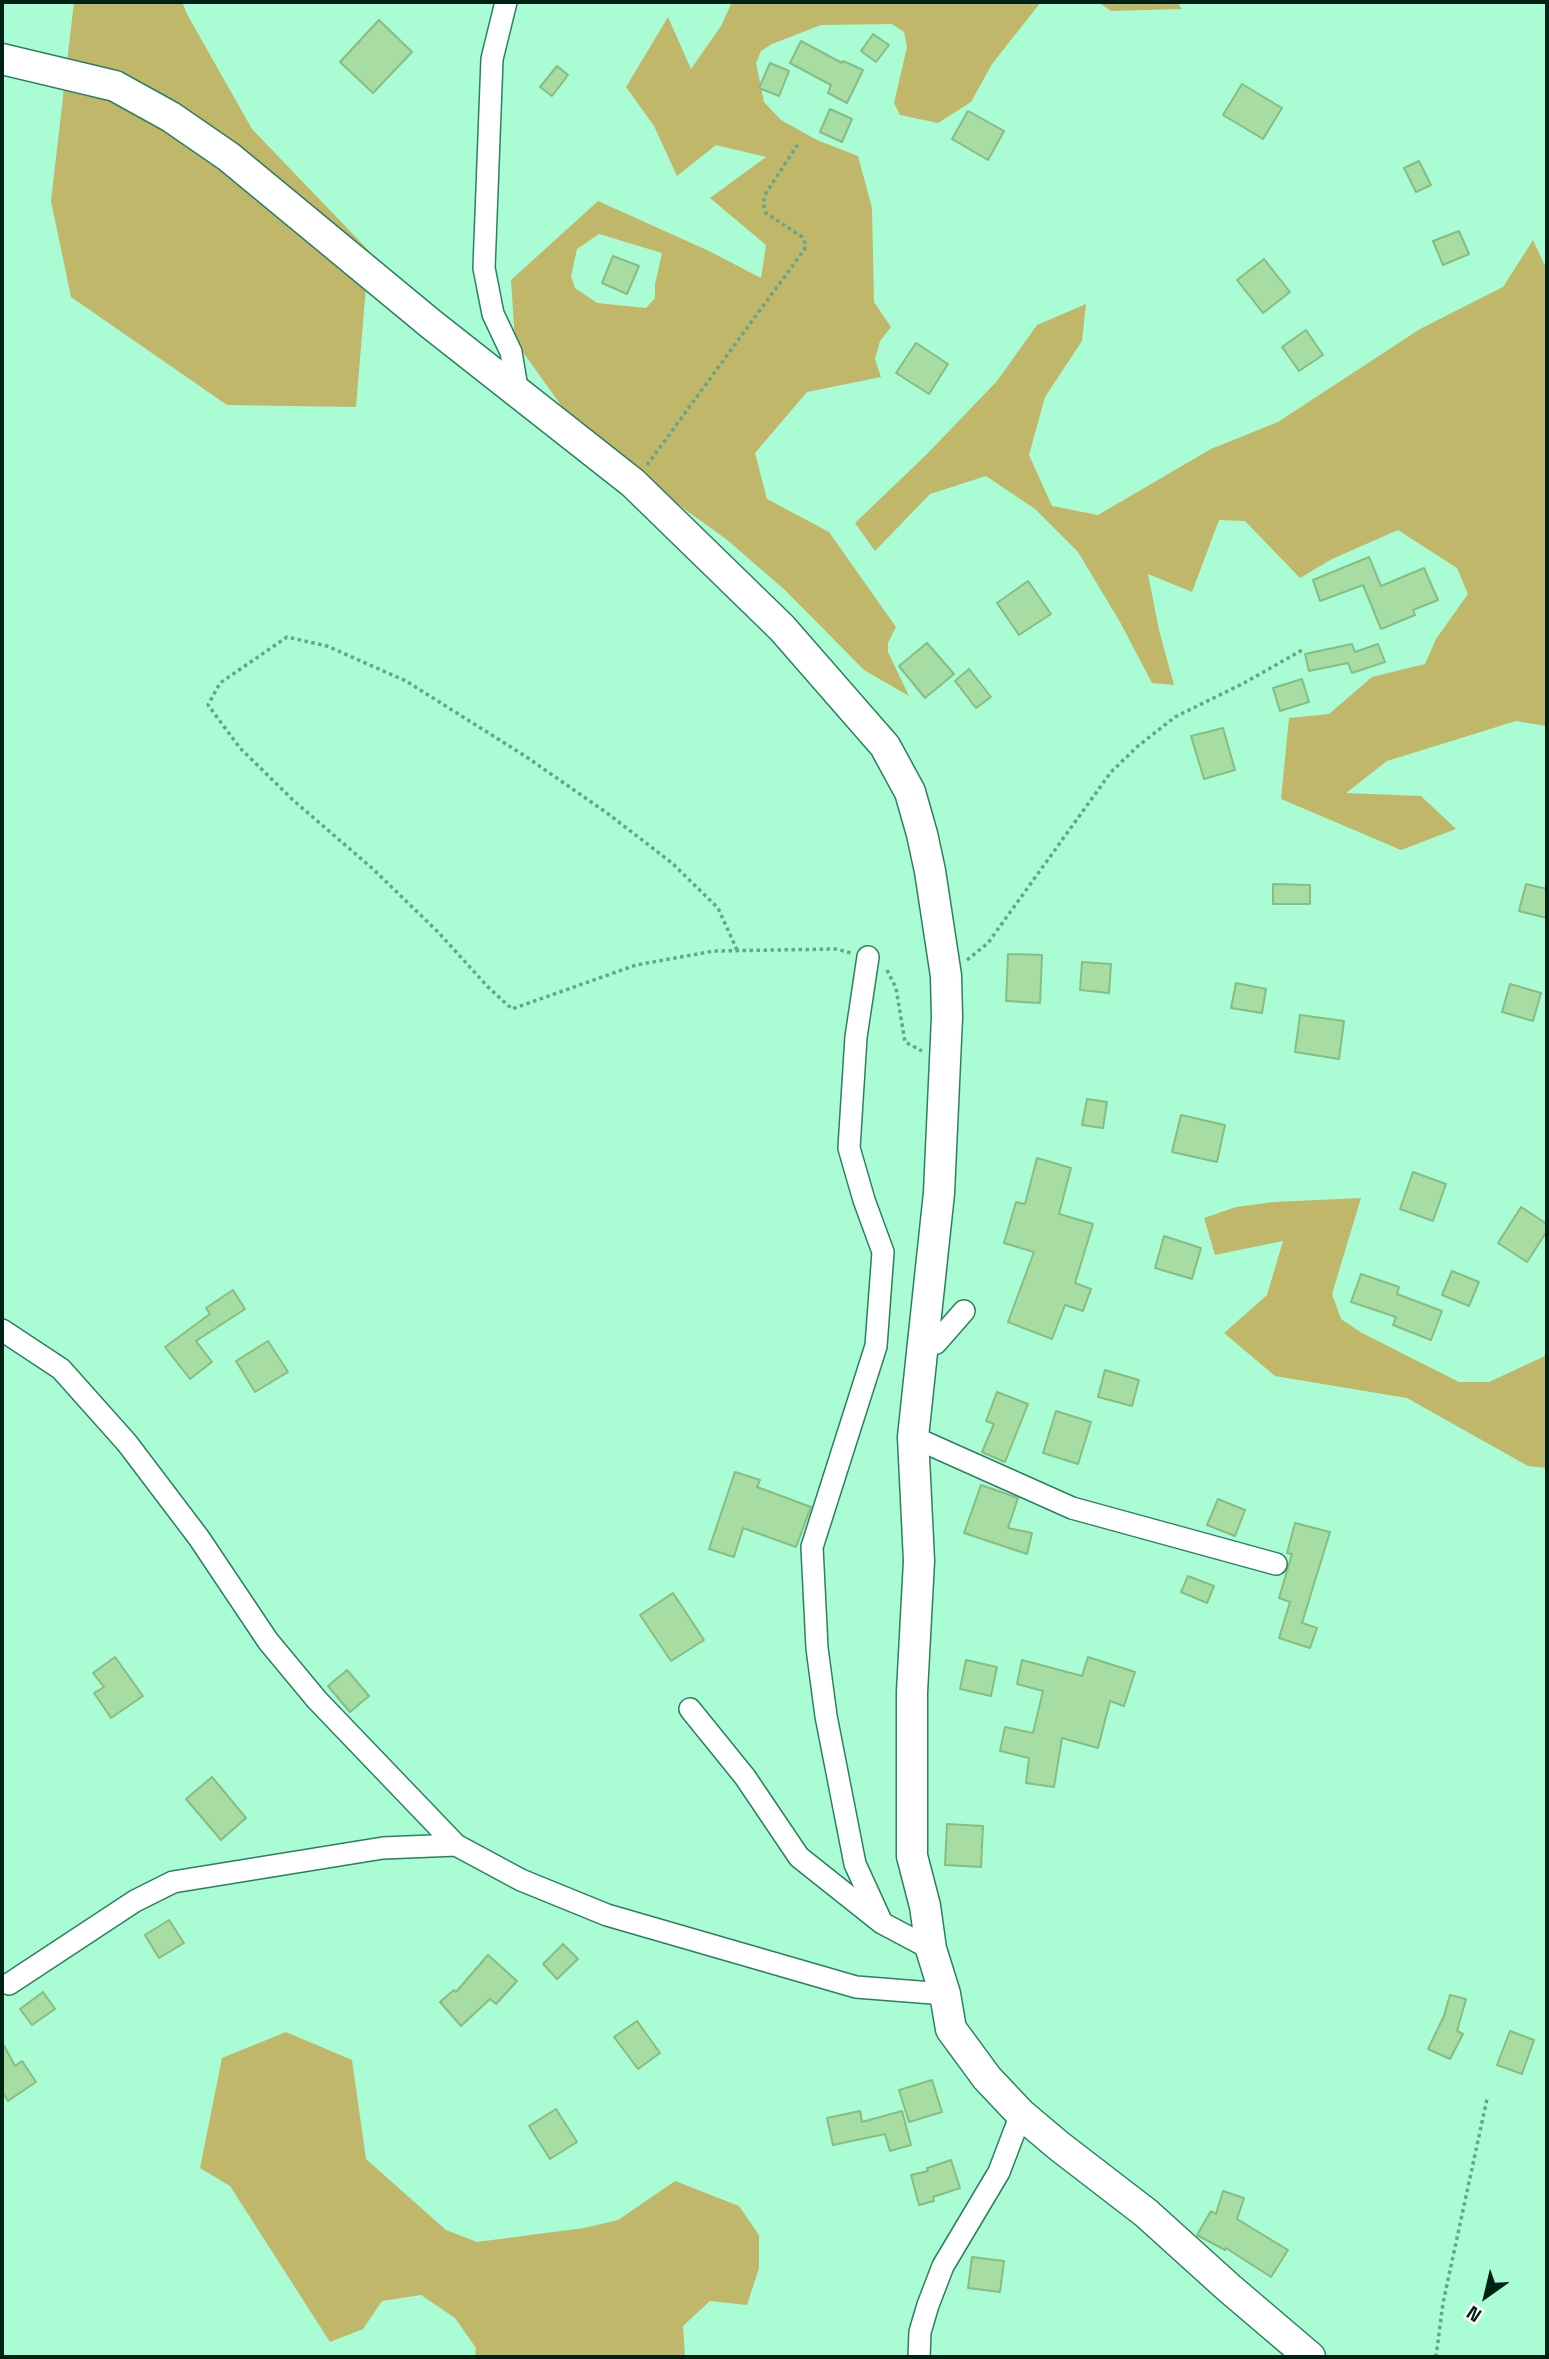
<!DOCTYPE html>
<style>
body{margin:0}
#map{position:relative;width:1549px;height:2359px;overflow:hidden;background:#a9fcd4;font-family:"Space Grotesk",sans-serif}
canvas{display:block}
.frame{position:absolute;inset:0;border:4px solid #002214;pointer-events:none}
.north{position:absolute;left:1451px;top:2261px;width:70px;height:70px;-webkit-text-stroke:5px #fff;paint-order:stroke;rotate:214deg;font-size:19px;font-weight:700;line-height:28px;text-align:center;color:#002214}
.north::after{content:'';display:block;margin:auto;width:24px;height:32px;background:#002214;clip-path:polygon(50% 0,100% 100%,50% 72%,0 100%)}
</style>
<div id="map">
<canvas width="1549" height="2359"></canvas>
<div class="frame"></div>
<div class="north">N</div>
</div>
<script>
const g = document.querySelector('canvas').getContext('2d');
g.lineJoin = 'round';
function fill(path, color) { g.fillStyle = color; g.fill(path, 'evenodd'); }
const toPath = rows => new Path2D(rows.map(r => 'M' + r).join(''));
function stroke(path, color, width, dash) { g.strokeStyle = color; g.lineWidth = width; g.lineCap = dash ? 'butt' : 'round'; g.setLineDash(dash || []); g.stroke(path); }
fill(toPath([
 [74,2,182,2,188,16,252,129,369,251,356,407,227,405,71,297,51,201],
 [732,2,1041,2,992,64,971,102,938,123,900,115,894,103,907,47,904,32,892,24,821,25,772,44,761,51,756,63,764,102,781,120,817,140,858,156,872,208,874,302,891,327,880,341,875,359,881,377,807,392,755,453,767,499,829,532,896,627,888,643,888,652,909,696,864,670,785,590,726,539,583,436,515,341,511,280,598,201,709,251,761,278,766,245,710,198,766,157,716,145,677,176,654,126,626,87,668,17,691,69,721,26],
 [599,234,662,253,655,284,655,298,646,308,597,303,575,288,571,276,577,249],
 [1098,2,1177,2,1182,9,1111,11],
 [1533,240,1547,270,1547,726,1516,721,1387,761,1346,793,1421,796,1456,829,1401,850,1281,799,1289,718,1329,714,1372,677,1425,664,1436,639,1468,594,1457,568,1398,530,1332,559,1300,578,1245,521,1219,520,1192,592,1148,574,1159,630,1174,685,1152,683,1120,622,1078,552,1035,509,986,476,930,494,875,551,855,523,927,454,997,381,1037,325,1086,304,1082,341,1045,397,1029,455,1052,506,1098,515,1211,449,1278,422,1420,329,1503,287],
 [1361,1198,1332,1294,1341,1319,1362,1333,1459,1382,1489,1382,1543,1357,1547,1352,1547,1468,1528,1466,1407,1398,1275,1376,1224,1333,1267,1295,1283,1241,1215,1255,1204,1218,1236,1207,1274,1202],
 [286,2032,352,2060,366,2159,446,2230,477,2242,584,2228,618,2220,675,2181,739,2206,759,2235,759,2268,747,2305,710,2301,683,2326,685,2357,475,2357,476,2348,455,2318,421,2295,382,2301,363,2329,330,2342,230,2186,200,2168,222,2058]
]), '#c0b76a');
const building = toPath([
 [379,20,412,52,373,93,340,62,379,20],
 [873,34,889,45,876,62,861,51,873,34],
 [801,41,842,63,843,61,863,70,847,103,828,93,831,85,790,63,801,41],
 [770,63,789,71,779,96,759,88,770,63],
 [557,66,568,75,552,96,540,87,557,66],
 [1242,84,1282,108,1263,139,1223,115,1242,84],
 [830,109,852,119,842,142,820,132,830,109],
 [968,111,1004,131,988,160,952,139,968,111],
 [1419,161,1431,185,1416,192,1404,168,1419,161],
 [1459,231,1469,254,1443,265,1433,241,1459,231],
 [613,256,639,266,627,294,602,283,613,256],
 [1264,259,1290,292,1263,313,1237,280,1264,259],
 [1306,330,1323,355,1299,371,1282,347,1306,330],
 [916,343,948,364,929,394,896,373,916,343],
 [1369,557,1381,586,1424,568,1438,600,1413,610,1415,615,1381,629,1363,585,1320,601,1313,580,1369,557],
 [1028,581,1051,614,1019,635,997,603,1028,581],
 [927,643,954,674,925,698,899,666,927,643],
 [1352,644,1355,652,1378,644,1385,662,1352,673,1348,663,1309,671,1305,654,1352,644],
 [969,669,991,697,976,708,955,681,969,669],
 [1302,679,1309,702,1280,711,1273,688,1302,679],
 [1223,728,1235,770,1204,779,1191,736,1223,728],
 [1273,884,1310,885,1310,904,1273,904,1273,884],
 [1526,884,1547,889,1547,918,1519,911,1526,884],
 [1008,954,1042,955,1040,1003,1006,1001,1008,954],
 [1082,962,1111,964,1109,993,1080,990,1082,962],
 [1236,983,1266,989,1262,1013,1231,1008,1236,983],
 [1510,984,1541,993,1533,1021,1502,1012,1510,984],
 [1300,1015,1344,1021,1339,1059,1295,1052,1300,1015],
 [1087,1099,1107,1102,1103,1128,1082,1125,1087,1099],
 [1181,1115,1225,1125,1217,1162,1172,1152,1181,1115],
 [1037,1158,1071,1168,1059,1214,1093,1224,1075,1283,1091,1289,1083,1311,1065,1305,1052,1339,1008,1322,1034,1252,1004,1243,1016,1202,1025,1204,1037,1158],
 [1413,1172,1446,1184,1433,1221,1400,1209,1413,1172],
 [1521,1207,1547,1224,1547,1231,1527,1262,1498,1243,1521,1207],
 [1164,1236,1201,1248,1192,1279,1155,1268,1164,1236],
 [1452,1271,1479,1282,1469,1306,1442,1295,1452,1271],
 [1361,1274,1399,1287,1397,1294,1442,1311,1431,1340,1393,1325,1396,1317,1351,1302,1361,1274],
 [233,1290,245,1309,196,1341,212,1362,190,1379,165,1347,210,1314,206,1308,233,1290],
 [268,1341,288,1372,255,1392,236,1361,268,1341],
 [1105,1370,1139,1380,1132,1406,1098,1397,1105,1370],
 [997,1392,1028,1404,1005,1462,982,1452,994,1424,986,1421,997,1392],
 [1056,1411,1091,1422,1078,1464,1043,1453,1056,1411],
 [735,1472,760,1480,757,1487,811,1507,796,1547,743,1528,734,1557,709,1549,735,1472],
 [981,1485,1018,1498,1008,1528,1032,1533,1027,1554,964,1533,981,1485],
 [1218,1499,1245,1510,1235,1536,1207,1525,1218,1499],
 [1295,1523,1330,1532,1302,1623,1317,1628,1310,1648,1279,1638,1290,1602,1279,1598,1292,1554,1287,1553,1295,1523],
 [1188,1576,1214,1586,1207,1603,1181,1592,1188,1576],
 [673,1593,704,1640,671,1661,640,1615,673,1593],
 [115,1657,143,1696,111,1718,94,1693,104,1687,93,1673,115,1657],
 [1088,1657,1135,1672,1124,1706,1110,1701,1098,1748,1062,1738,1054,1787,1026,1783,1029,1758,1000,1751,1005,1727,1033,1733,1043,1691,1017,1684,1022,1660,1082,1676,1088,1657],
 [966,1660,997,1667,991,1696,960,1689,966,1660],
 [347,1670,369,1696,350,1712,328,1686,347,1670],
 [212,1777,246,1818,221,1840,186,1799,212,1777],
 [947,1824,983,1826,981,1867,945,1865,947,1824],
 [169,1920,184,1943,159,1958,145,1935,169,1920],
 [563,1944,578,1959,557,1979,543,1964,563,1944],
 [488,1955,517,1981,496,2004,490,1999,461,2026,440,2002,454,1990,456,1992,488,1955],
 [43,1992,55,2009,32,2025,20,2009,43,1992],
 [1450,1995,1466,1999,1457,2031,1463,2034,1450,2059,1428,2049,1444,2016,1450,1995],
 [637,2021,660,2053,638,2069,614,2037,637,2021],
 [1510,2031,1534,2040,1522,2074,1497,2065,1510,2031],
 [2,2042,15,2066,22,2061,36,2082,8,2101,2,2091,2,2042],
 [932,2080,942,2112,909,2122,899,2090,932,2080],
 [556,2109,577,2142,550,2159,529,2126,556,2109],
 [860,2111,862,2122,902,2111,911,2145,890,2151,885,2134,833,2145,827,2118,860,2111],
 [951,2160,960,2188,933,2197,934,2201,919,2205,911,2175,928,2171,927,2168,951,2160],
 [1223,2191,1244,2198,1237,2219,1288,2250,1271,2277,1226,2248,1225,2250,1197,2235,1211,2211,1216,2214,1223,2191],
 [972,2257,1004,2261,1000,2292,968,2288,972,2257]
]);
fill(building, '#a7dda3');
stroke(building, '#87bc83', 2);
const street = toPath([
 [506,2,492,59,484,268,493,314,511,352,518,394],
 [868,957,856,1037,849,1148,864,1200,883,1252,876,1346,812,1547,817,1648,826,1716,855,1864,882,1923],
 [2,1330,61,1369,127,1443,199,1538,268,1641,317,1700,456,1845,521,1880,607,1915,856,1987,945,1994],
 [922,1341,936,1343,964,1311],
 [913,1437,1072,1508,1276,1564],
 [690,1709,745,1777,799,1857,882,1923,931,1949],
 [9,1984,135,1901,173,1882,383,1848,456,1845],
 [919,2357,920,2332,928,2305,943,2266,999,2172,1021,2114]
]);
const secondary = toPath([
 [2,59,115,86,171,117,229,157,431,324,633,483,782,628,885,746,910,792,922,834,930,871,946,976,947,1017,939,1193,913,1437,919,1561,912,1692,912,1856,925,1906,931,1949,945,1994,951,2029,987,2078,1021,2114,1059,2146,1146,2213,1229,2288,1310,2357]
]);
stroke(street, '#2c805e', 24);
stroke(secondary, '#2c805e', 33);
stroke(toPath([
 [647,465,804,250,806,245,802,237,766,213,763,203,766,193,798,144],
 [737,950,718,908,672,863,607,813,525,756,406,681,327,646,287,637,220,683,208,705,240,748,293,800,373,869,438,932,488,987,512,1009,636,965,714,951,836,949,851,953],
 [967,960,988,943,1111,772,1138,746,1175,717,1244,683,1304,649],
 [887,970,896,988,905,1042,922,1051],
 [1436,2357,1443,2303,1487,2099]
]), '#66a688', 3.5, [3.5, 3.5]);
stroke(street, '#fff', 21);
stroke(secondary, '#fff', 30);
</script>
